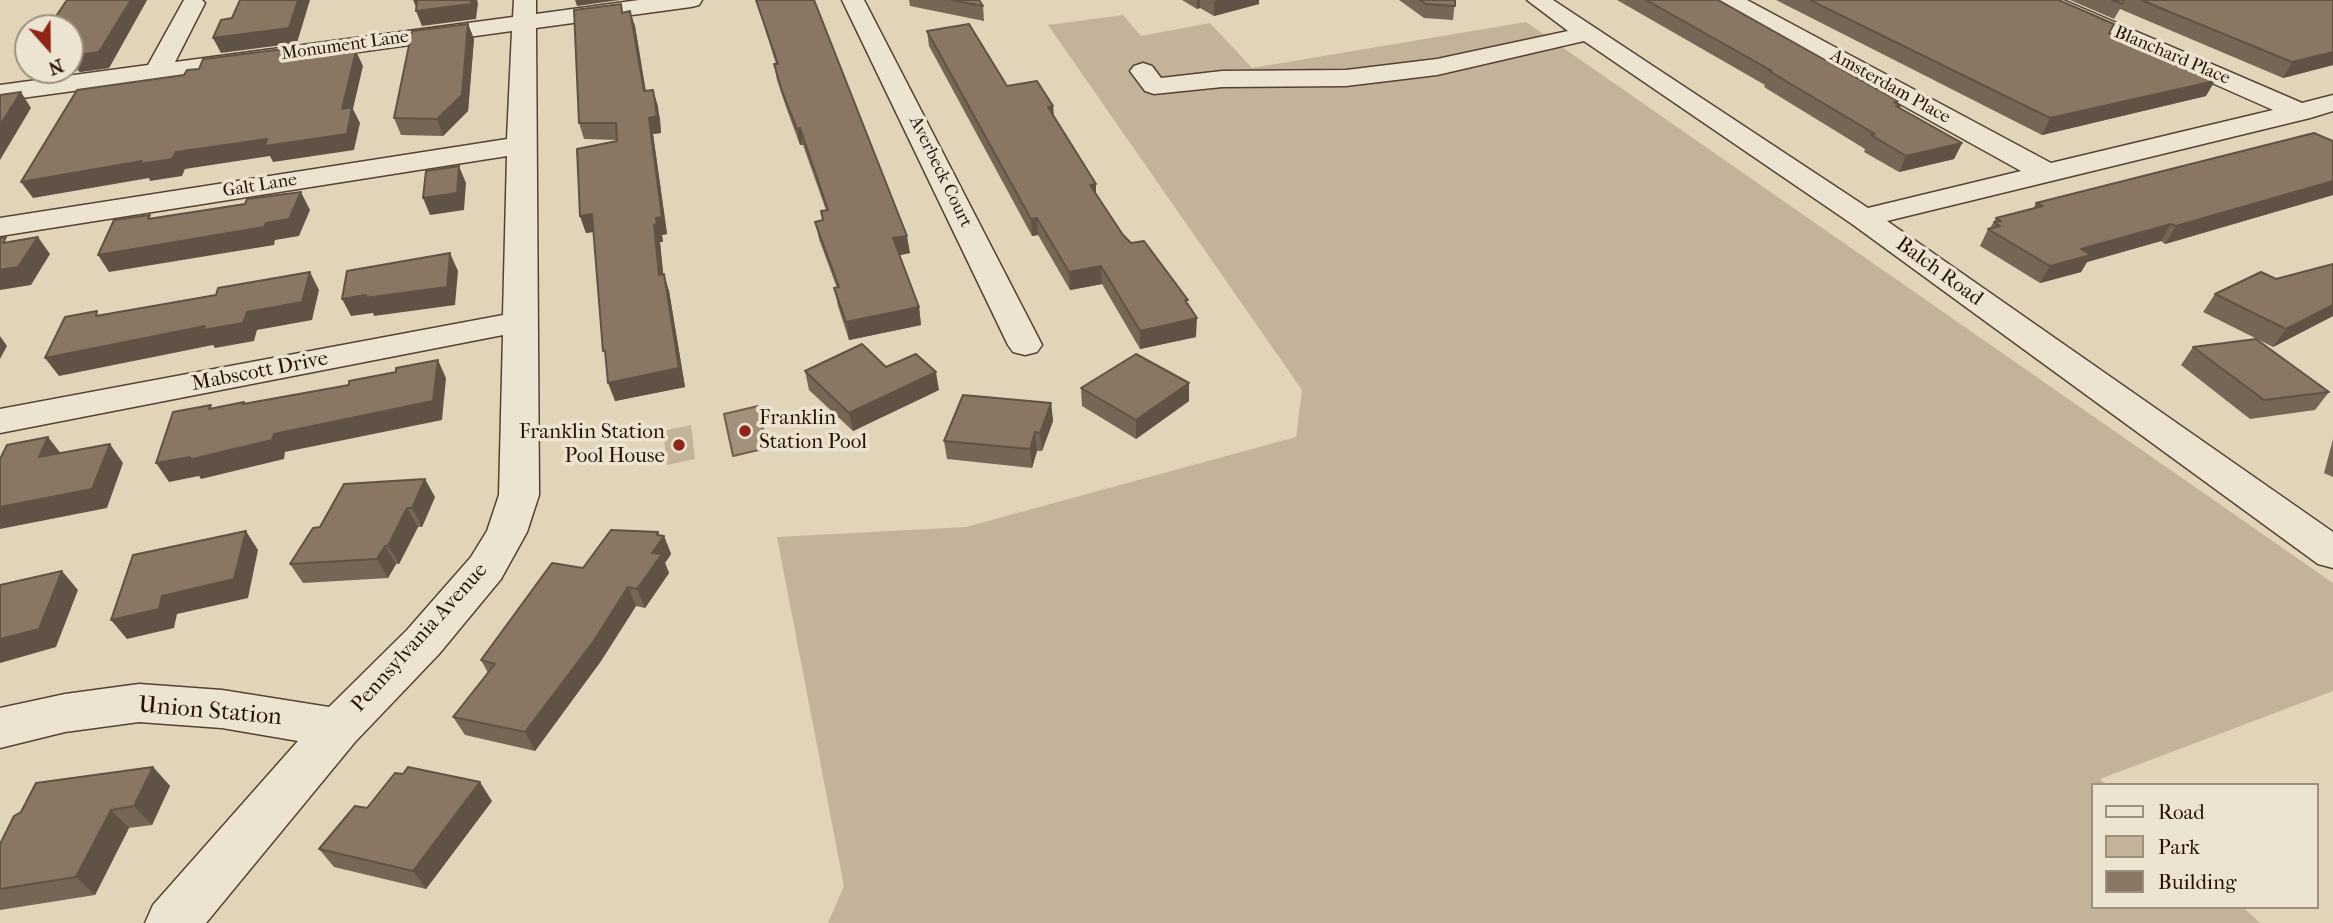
<!DOCTYPE html>
<style>
body{margin:0}
#map{position:relative;width:2333px;height:923px;overflow:hidden;background:#e2d4b8;font-family:"IM FELL French Canon",serif}
canvas{display:block}
.legend{position:absolute;left:2091px;top:783px;width:228px;height:126px;box-sizing:border-box;background:#ece3d1;border:2px solid #9e8f80;margin:0;padding:9px 12px;list-style:none;font-size:21px;color:#281206}
.legend li{display:flex;align-items:center;gap:14px;height:35px}
.legend b{width:35px;border:2px solid #9e8f80}
.north{position:absolute;left:14px;top:14px;width:70px;height:70px;box-sizing:border-box;background:#ece3d1;border:2px solid #9e8f80;border-radius:50%;rotate:159deg;font-size:19px;font-weight:700;line-height:28px;text-align:center;color:#281206}
.north::after{content:'';display:block;margin:auto;width:24px;height:32px;background:#8f2418;clip-path:polygon(50% 0,100% 100%,50% 72%,0 100%)}
</style>
<div id="map">
<canvas width="2333" height="923"></canvas>
<ul class="legend">
<li><b style="height:9px;background:#ece3d1"></b>Road</li>
<li><b style="height:19px;background:#c2b39a"></b>Park</li>
<li><b style="height:19px;background:#897763"></b>Building</li>
</ul>
<div class="north">N</div>
</div>
<script>
const g = document.querySelector('canvas').getContext('2d');
g.lineJoin = 'round';
function fill(path, color) { g.fillStyle = color; g.fill(path, 'evenodd'); }
const toPath = rows => new Path2D(rows.map(r => 'M' + r).join(''));
function stroke(path, color, width, dash) { g.strokeStyle = color; g.lineWidth = width; g.lineCap = dash ? 'butt' : 'round'; g.setLineDash(dash || []); g.stroke(path); }
function drawText(font, color, halo, rows, align = 'center') {
  g.font = font + ' "IM FELL French Canon",serif'; g.lineWidth = 7; g.setLineDash([]); g.textBaseline = 'middle'; g.strokeStyle = halo; g.fillStyle = color; for (const [text, x, y, turn = 0] of rows) {
    g.save(); g.translate(x, y); g.rotate((+turn || 0) * Math.PI / 180); g.textAlign = isNaN(turn) ? turn : align; if (halo) g.strokeText(text, 0, 0); g.fillText(text, 0, 0); g.restore();
  }
}
fill(toPath([
 [1123,15,1141,36,1210,23,1252,68,1526,22,2333,583,2333,691,2100,779,2106,785,2093,785,2093,907,2243,907,2260,923,828,923,844,886,777,537,966,527,1296,437,1302,390,1048,25],
 [691,425,695,459,667,465,663,431]
]), '#c2b39a');
const water = toPath([
 [758,406,767,448,733,456,724,414,758,406]
]);
fill(water, '#a3927b');
stroke(water, '#725f4c', 2);
const minor = toPath([
 [184,0,202,0,205,3,175,62,513,17,514,0,536,0,536,14,639,0,702,0,699,5,691,7,536,28,539,495,527,532,501,579,439,654,355,742,206,923,145,923,153,905,298,741,222,728,139,722,65,732,0,748,0,708,65,694,139,684,222,690,329,707,407,630,471,557,487,531,499,495,503,335,0,433,0,409,503,315,507,156,0,236,0,218,507,139,512,31,0,101,0,85,148,65,184,0],
 [842,0,864,0,1042,345,1037,352,1025,355,1013,352,1008,345,842,0],
 [1527,0,1553,0,1868,208,2021,171,1722,5,1719,0,1747,0,2051,163,2273,110,2036,5,2033,0,2063,0,2302,103,2333,95,2333,111,2310,118,1887,221,2333,532,2333,568,2318,564,1852,224,1584,41,1437,75,1346,86,1222,87,1154,94,1145,91,1130,71,1134,66,1143,63,1152,66,1161,78,1222,71,1346,70,1437,59,1568,31,1527,0]
]);
stroke(minor, '#564232', 3);
fill(minor, '#ece3d1');
fill(toPath([
 [67,0,147,0,109,68,80,72,70,65,70,28],
 [756,0,814,0,910,253,899,255,919,307,921,325,849,340,838,306,834,288,837,288,819,239,815,222,823,220,826,210,803,145,800,145,786,107,777,80,774,64,776,64],
 [909,0,979,0,983,6,984,21,910,6],
 [1182,0,1259,0,1259,4,1214,16,1200,8,1197,9],
 [1399,0,1455,0,1453,20,1424,18],
 [1617,0,1718,0,1898,101,1897,104,1900,106,1899,108,1962,143,1954,159,1899,172,1864,152,1865,149,1764,87,1765,85],
 [1776,0,2059,0,2206,96,2042,135],
 [2070,0,2333,0,2333,65,2283,78,2120,9,2114,19],
 [621,4,623,12,635,26,646,91,653,90,660,118,661,133,653,134,667,234,662,235,663,242,660,242,663,274,669,291,685,387,615,401,594,232,586,233,580,216,617,140,584,139,579,123],
 [468,24,474,39,468,111,443,136,401,135,394,118],
 [927,31,1007,86,1053,106,1054,116,1096,184,1096,194,1123,235,1188,305,1196,337,1140,349,1102,284,1070,290,1038,235,1032,236,929,46],
 [2333,195,2165,244,2161,241,2087,262,2081,272,2040,283,1980,246,1988,229,1990,228,1996,218,2033,209,2036,203],
 [2215,294,2333,316,2273,347,2203,312],
 [2193,347,2329,392,2315,410,2250,419,2181,365],
 [886,367,939,390,853,431,809,390,805,371],
 [1081,388,1189,401,1136,439,1082,406],
 [1051,403,1053,421,1042,451,1037,451,1032,468,947,459,944,441],
 [2333,439,2333,477,2324,473],
 [435,497,422,527,418,527,399,564,396,564,388,578,303,583,290,564,320,527],
 [658,532,659,535,664,536,671,554,665,563,669,573,645,608,636,606,601,661,535,751,465,735,453,717,488,673,481,660,583,568],
 [153,767,170,786,152,825,129,828,95,895,0,910,0,844],
 [492,801,426,889,334,867,319,849,367,808]
]), '#766655');
fill(toPath([
 [131,0,147,0,109,68,80,72,71,56],
 [298,0,310,0,297,43,221,53,213,38],
 [413,0,477,0,478,3,476,19,422,26,416,11,418,11],
 [575,0,620,0,577,6],
 [1197,0,1200,0,1200,8,1197,9],
 [1218,0,1259,0,1259,4,1214,16,1214,1],
 [630,11,635,26,648,107,644,91],
 [468,24,474,39,468,111,443,136,437,119],
 [283,49,290,64,280,59],
 [356,51,363,66,353,109,360,123,354,150,273,162,270,156,185,169,182,176,150,181,149,178,33,198,21,182,176,152,342,109],
 [2333,52,2333,65,2283,78,2292,62],
 [2215,81,2206,96,2042,135,2050,118],
 [653,90,658,106,661,133,653,134,667,234,662,235,663,242,660,242,665,292,659,275,654,225,649,118],
 [21,92,31,108,0,160,0,125],
 [1053,106,1054,122,1048,107],
 [800,128,803,145,800,145,797,129],
 [1962,143,1954,159,1899,172,1906,156],
 [459,166,466,183,464,210,430,215,423,198],
 [2333,181,2333,195,2165,244,2176,226],
 [1096,184,1096,201,1090,185],
 [301,192,310,210,299,236,275,240,274,245,109,272,98,255,266,223],
 [592,214,598,231,586,233,580,216],
 [1037,218,1038,235,1032,236,1031,219],
 [2171,224,2161,241,2087,262,2081,272,2040,283,2050,266,2081,249],
 [907,236,910,253,896,256,893,238],
 [38,237,50,254,31,285,0,290,0,270],
 [450,253,458,271,455,305,374,316,373,313,351,316,342,299],
 [1101,266,1102,284,1070,290,1069,272],
 [310,272,319,290,312,320,257,330,254,341,215,348,213,345,59,376,45,358,247,312],
 [664,274,669,291,685,387,615,401,608,383],
 [2333,305,2333,316,2273,347,2286,329],
 [919,307,921,325,849,340,846,322],
 [1197,318,1196,337,1140,349,1140,331],
 [0,336,7,346,0,359],
 [438,360,446,378,442,420,285,452,284,459,201,479,199,476,169,482,156,463,274,434],
 [936,372,939,390,853,431,849,413],
 [1189,383,1189,401,1136,439,1136,420],
 [1051,403,1053,421,1042,451,1040,433],
 [1035,432,1037,451,1032,468,1030,449],
 [48,437,62,455,39,457],
 [110,444,123,463,107,508,0,529,0,507],
 [425,479,435,497,422,527,412,508],
 [407,508,418,527,399,564,388,546],
 [246,531,258,550,248,598,177,614,174,628,127,639,111,620,162,596],
 [658,532,661,540,664,536,671,554,665,563,669,573,645,608,637,589,652,553],
 [385,546,396,564,388,578,377,559],
 [62,571,78,590,56,647,0,663,0,639],
 [628,587,636,606,601,661,535,751,525,732],
 [153,767,170,786,152,825,134,806],
 [480,782,492,801,426,889,413,871],
 [111,810,129,828,95,895,76,877]
]), '#605345');
const building = toPath([
 [67,0,131,0,99,52,71,56,70,28,48,28,67,0],
 [240,0,298,0,289,28,213,38,221,20,232,18,240,0],
 [417,0,471,0,471,4,416,11,417,0],
 [756,0,814,0,907,236,893,238,919,307,846,322,834,288,839,287,815,222,823,220,821,211,828,210,800,128,797,129,782,91,774,64,778,64,756,0],
 [951,0,979,0,983,6,951,0],
 [1420,0,1455,0,1455,6,1426,4,1420,0],
 [1646,0,1718,0,1898,101,1894,102,1900,106,1896,106,1962,143,1906,156,1871,135,1875,134,1769,71,1772,71,1646,0],
 [1810,0,2059,0,2114,24,2109,33,2215,81,2050,118,1810,0],
 [2112,0,2124,0,2122,4,2112,0],
 [2141,0,2333,0,2333,52,2292,62,2141,0],
 [621,4,622,13,630,11,644,91,653,90,655,102,657,116,649,118,662,217,656,218,657,224,654,225,659,275,664,274,679,368,608,383,605,351,603,351,592,214,580,216,577,149,617,141,616,123,579,123,574,10,621,4],
 [468,24,462,95,437,119,394,118,412,31,468,24],
 [969,24,1007,86,1037,81,1053,106,1048,107,1096,184,1090,185,1123,235,1131,243,1144,241,1188,300,1185,300,1197,318,1140,331,1101,266,1069,272,1037,218,1031,219,927,31,969,24],
 [283,49,280,59,356,51,342,109,352,107,347,134,265,146,267,139,176,152,172,159,140,164,142,161,21,182,77,90,184,75,187,70,199,69,203,59,283,49],
 [21,92,0,125,0,95,21,92],
 [2314,133,2333,141,2333,181,2176,226,2171,224,2081,249,2091,255,2050,266,1988,229,2000,226,1994,222,2001,221,1996,218,2043,206,2036,203,2314,133],
 [459,166,457,193,423,198,426,171,459,166],
 [301,192,289,219,266,223,264,227,98,255,114,220,150,215,148,219,245,204,247,199,301,192],
 [6,237,3,243,38,237,18,267,0,270,0,238,6,237],
 [450,253,447,287,365,298,366,295,342,299,347,271,450,253],
 [2333,264,2333,305,2286,329,2215,294,2261,272,2276,279,2333,264],
 [310,272,302,302,247,312,243,323,203,330,205,326,45,358,65,317,97,311,96,316,216,295,218,288,310,272],
 [2256,339,2329,392,2264,400,2193,347,2256,339],
 [862,344,886,367,916,354,936,372,849,413,805,371,862,344],
 [1136,354,1189,383,1136,420,1081,388,1136,354],
 [438,360,433,401,274,434,272,440,188,460,190,457,156,463,173,412,211,405,209,409,244,402,243,404,349,385,349,381,396,372,396,368,438,360],
 [963,395,1051,403,1040,433,1035,432,1030,449,944,441,963,395],
 [48,437,39,457,110,444,92,489,0,507,0,459,7,445,48,437],
 [425,479,412,508,407,508,388,546,385,546,377,559,290,564,313,528,320,527,344,484,425,479],
 [611,530,658,532,657,535,664,536,652,553,662,554,637,589,628,587,593,642,525,732,453,717,495,664,481,660,552,563,583,568,611,530],
 [246,531,234,579,162,596,159,609,111,620,133,555,246,531],
 [62,571,39,629,0,639,0,585,62,571],
 [153,767,134,806,111,810,76,877,0,889,0,844,14,816,21,812,36,783,153,767],
 [408,767,480,782,413,871,319,849,355,806,367,808,395,773,403,774,408,767]
]);
fill(building, '#897763');
stroke(building, '#605345', 2);
for (const [x, y, r, color] of [
 [745,431,7,"#8f2418"],
 [679,445,7,"#8f2418"]
]) { const dot = new Path2D(); dot.arc(x, y, r, 0, 2 * Math.PI); g.fillStyle = color; g.fill(dot); stroke(dot, '#ece3d1', 2.5); }
drawText('18px', '#281206', '#ece3d1', [
 ["Monument Lane",345,46,-8],
 ["Blanchard Place",2172,56,23],
 ["Amsterdam Place",1890,87,29],
 ["Averbeck Court",940,172,64],
 ["Galt Lane",260,186,-9]
]);
drawText('21px', '#281206', '#ece3d1', [
 ["Balch Road",1939,272,36],
 ["Mabscott Drive",260,372,-11],
 ["Pennsylvania Avenue",420,638,-48]
]);
drawText('21px', '#281206', '#ece3d1', [
 ["Franklin",759,419],
 ["Station Pool",759,443],
 ["Franklin Station",665,433,"right"],
 ["Pool House",665,457,"right"]
], 'left');
drawText('24px', '#281206', '#ece3d1', [
 ["Union Station",210,712,5]
]);
</script>
